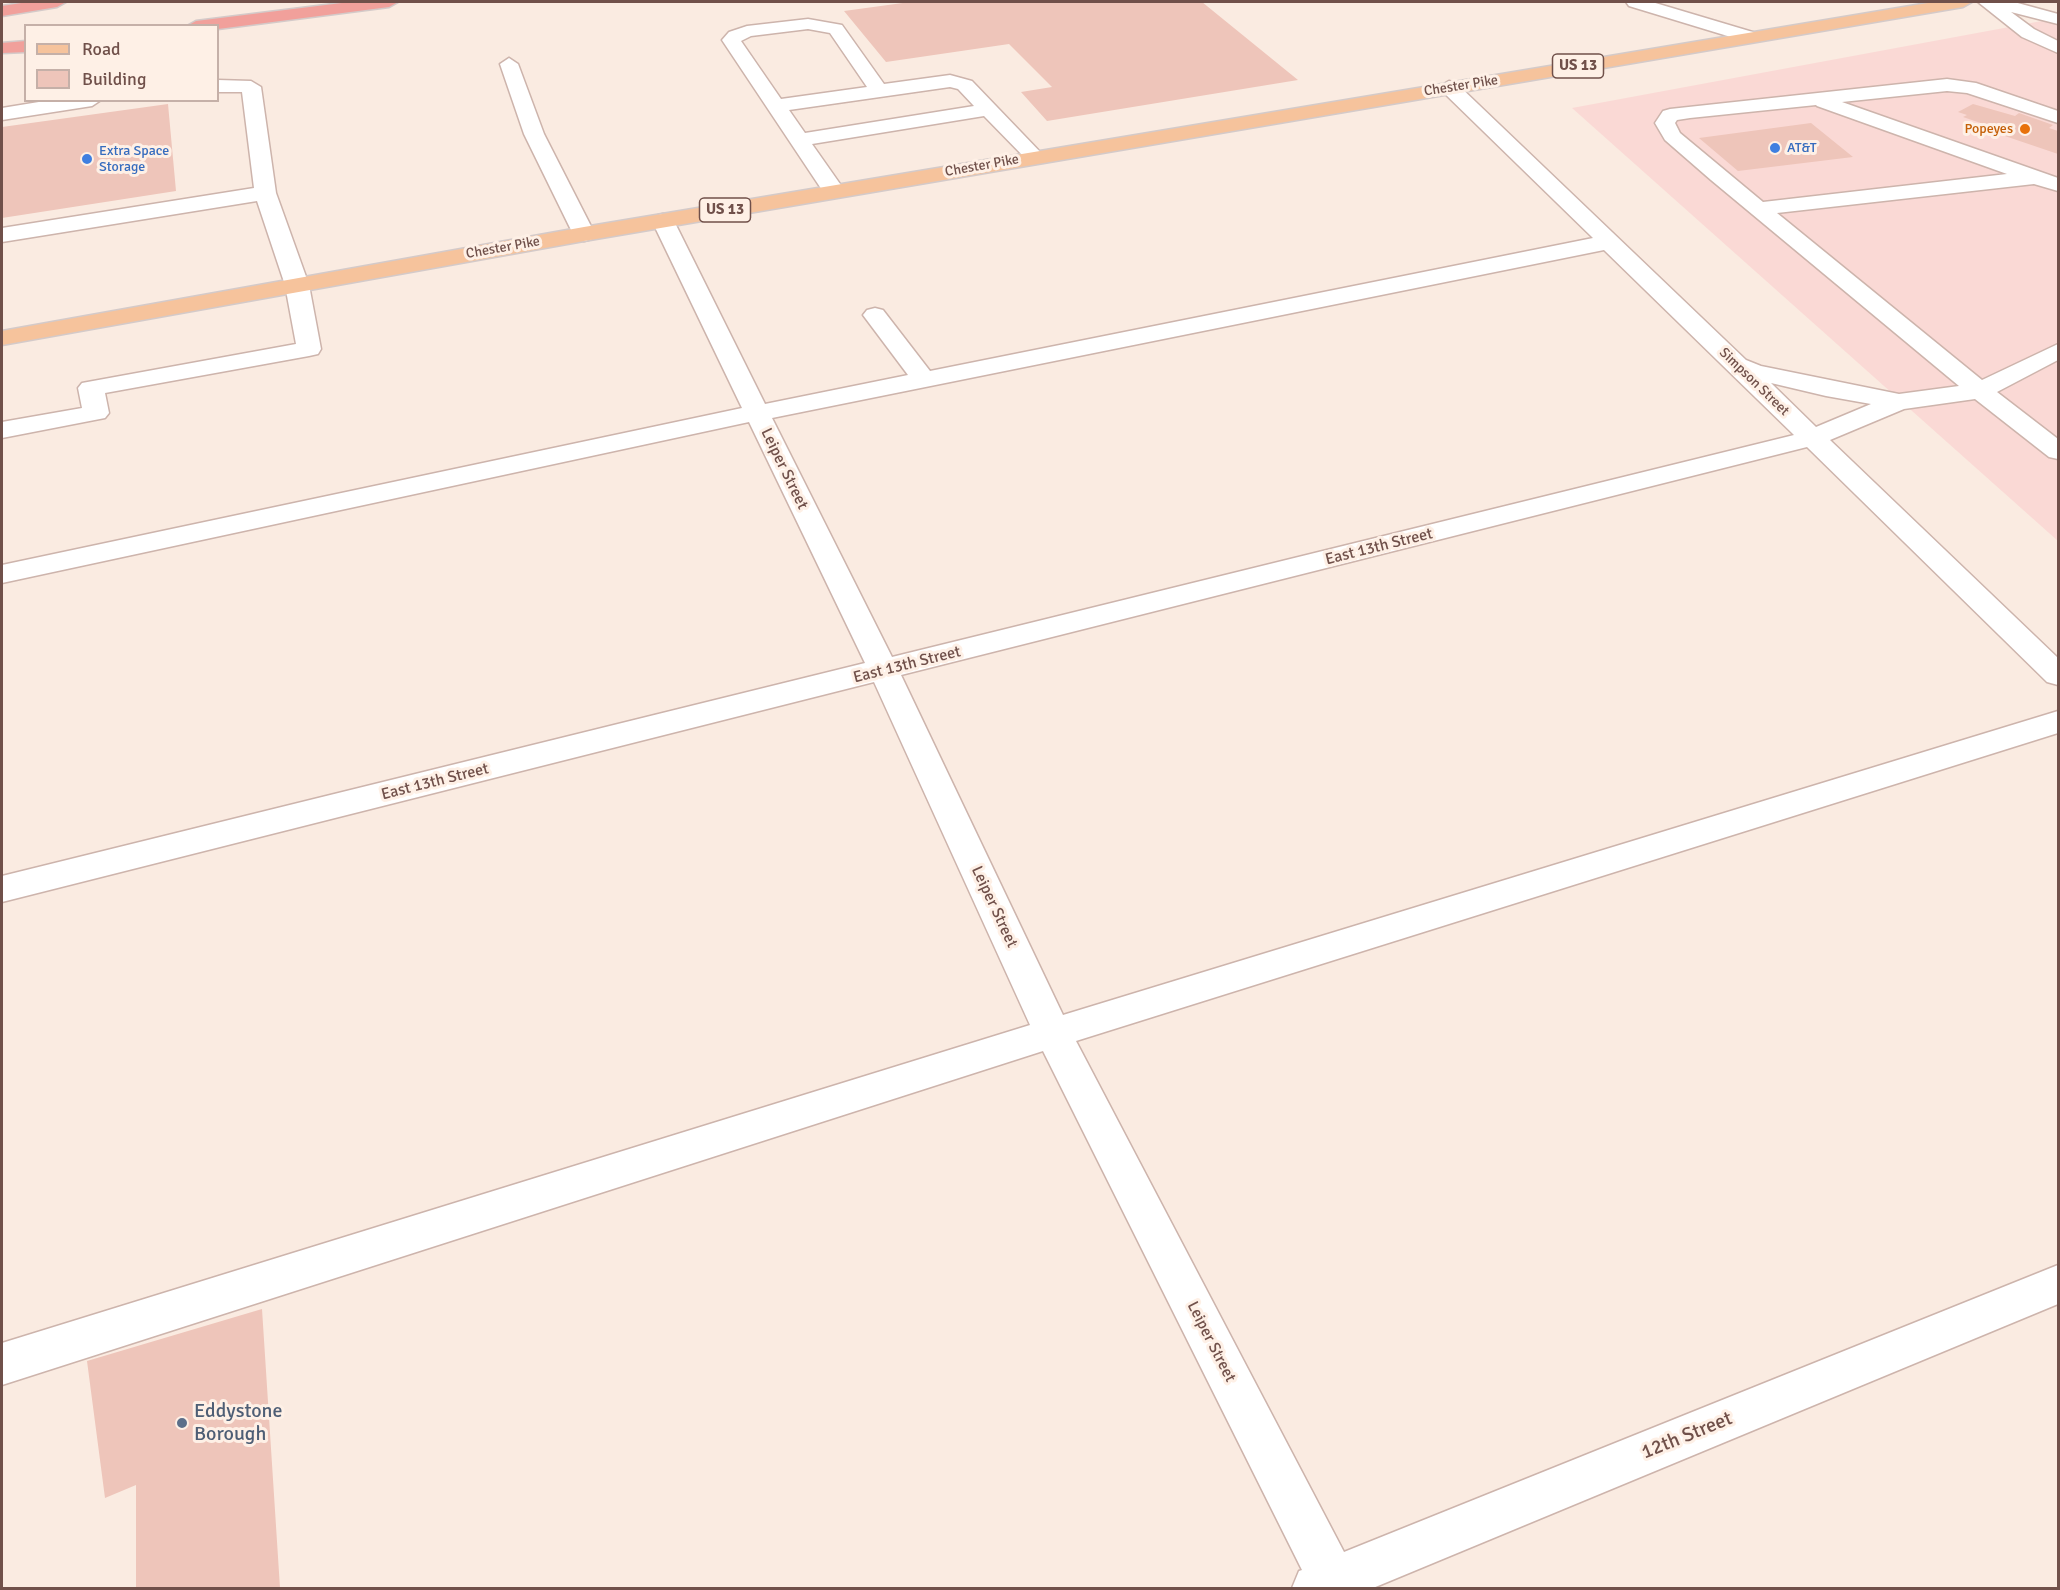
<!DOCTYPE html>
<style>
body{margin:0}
#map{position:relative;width:2060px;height:1590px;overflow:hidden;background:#faebe1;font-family:Signika,sans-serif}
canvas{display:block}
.frame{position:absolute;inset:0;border:3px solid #70504a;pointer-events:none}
.legend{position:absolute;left:24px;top:24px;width:195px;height:78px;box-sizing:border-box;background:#fef0e6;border:2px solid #c5b0a8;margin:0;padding:8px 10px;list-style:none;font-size:18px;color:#70504a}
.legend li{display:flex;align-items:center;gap:12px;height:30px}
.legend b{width:30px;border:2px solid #c5b0a8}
</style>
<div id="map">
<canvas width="2060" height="1590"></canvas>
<div class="frame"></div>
<ul class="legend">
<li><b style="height:8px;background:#f6c39c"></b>Road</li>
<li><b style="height:16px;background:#eec5ba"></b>Building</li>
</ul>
</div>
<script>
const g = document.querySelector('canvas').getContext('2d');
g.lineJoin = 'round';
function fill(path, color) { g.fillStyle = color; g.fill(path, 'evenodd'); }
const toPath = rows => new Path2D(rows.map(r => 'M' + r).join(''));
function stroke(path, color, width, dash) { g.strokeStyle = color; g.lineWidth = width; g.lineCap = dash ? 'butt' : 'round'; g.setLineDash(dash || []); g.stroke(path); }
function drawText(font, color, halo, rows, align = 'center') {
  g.font = font + ' Signika,sans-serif'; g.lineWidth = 6; g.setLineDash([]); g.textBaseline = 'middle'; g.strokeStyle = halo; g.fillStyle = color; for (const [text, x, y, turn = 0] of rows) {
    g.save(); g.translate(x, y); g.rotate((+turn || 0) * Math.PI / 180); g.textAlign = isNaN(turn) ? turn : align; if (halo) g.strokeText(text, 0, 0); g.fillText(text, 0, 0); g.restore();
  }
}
fill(toPath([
 [2058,18,2058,541,1572,108]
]), '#fad9d5');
fill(toPath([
 [910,2,1202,2,1298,80,1047,121,1021,92,1052,87,1009,44,886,62,844,11],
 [168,104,176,191,2,218,2,127],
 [1973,104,2015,116,2019,113,2053,125,2049,128,2058,131,2058,154,1996,133,2001,130,1963,117,1967,115,1958,112],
 [1811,123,1853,157,1738,171,1699,138],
 [262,1309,280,1588,136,1588,136,1485,105,1498,87,1361]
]), '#eec5ba');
const minor = toPath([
 [1626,2,1652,2,1756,33,1759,37,1756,41,1744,41,1629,6,1626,2],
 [1978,2,2014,2,2058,14,2058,24,2011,12,2034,29,2058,41,2058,53,2022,37,1978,2],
 [808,19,842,25,884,84,950,75,972,81,1045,157,1042,161,1035,163,1028,161,984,116,812,144,845,191,842,196,834,197,826,196,722,40,729,32,747,26,808,19],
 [808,29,830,33,867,87,781,99,741,41,751,36,808,29],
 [950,87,958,89,974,106,805,133,789,110,950,87],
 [509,58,518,64,544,134,595,234,592,239,584,241,576,239,573,234,524,134,500,64,509,58],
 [1947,79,1976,83,2058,111,2058,123,1967,93,1947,91,1842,102,2058,178,2058,191,2034,184,1777,213,1982,380,2058,344,2058,360,1997,392,2058,439,2058,459,2049,457,1975,399,1904,409,1830,440,2058,658,2058,685,2047,682,1807,447,901,675,1063,1015,2058,711,2058,733,1076,1041,1344,1552,2058,1265,2058,1304,1373,1588,1292,1588,1299,1571,1302,1570,1043,1051,2,1385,2,1343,1030,1025,874,682,2,902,2,876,865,663,749,422,2,583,2,565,742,408,652,221,655,216,663,214,671,216,674,221,765,404,908,375,863,315,867,310,875,308,883,310,930,371,1593,238,1442,91,1439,87,1449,81,1456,83,1746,360,1761,366,1899,394,1959,386,1711,180,1665,140,1655,123,1663,111,1670,109,1947,79],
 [1816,105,1817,106,2007,174,1763,202,1680,133,1675,123,1677,120,1690,118,1816,105],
 [1604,250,1794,435,892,657,772,418,1604,250],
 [1771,383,1826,396,1871,404,1816,427,1771,383],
 [218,80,251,81,261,87,276,193,309,285,321,349,318,354,309,356,105,393,109,413,105,418,2,438,2,422,82,408,78,388,82,383,296,344,285,285,257,201,2,242,2,228,254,188,242,92,218,92,218,80],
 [51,100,101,100,92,106,2,120,2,108,51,100]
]);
const major = toPath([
 [1934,2,1972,2,1963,7,584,241,2,345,2,331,584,227,1934,2]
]);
const highway = toPath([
 [28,2,66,2,57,7,2,16,2,6,28,2],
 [350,2,398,2,389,7,218,29,218,26,187,26,196,21,350,2],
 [26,41,26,52,2,53,2,43,26,41]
]);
stroke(minor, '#cdb4ac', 3);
stroke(major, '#d4cac9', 3);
stroke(highway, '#d4cac9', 3);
fill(minor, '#fff');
fill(major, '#f6c39c');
fill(highway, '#f1a09b');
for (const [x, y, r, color] of [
 [2025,129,6,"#e8710a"],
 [1775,148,6,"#3f7fe0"],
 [87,159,6,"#3f7fe0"],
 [182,1423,6,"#5c6f8a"]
]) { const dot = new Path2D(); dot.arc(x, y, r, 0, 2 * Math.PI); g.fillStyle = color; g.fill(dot); stroke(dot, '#fef0e6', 2); }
drawText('14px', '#70504a', '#fef0e6', [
 ["Chester Pike",1461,86,-9],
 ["Chester Pike",982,166,-10],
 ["Chester Pike",503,248,-10],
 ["Simpson Street",1754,382,44]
]);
drawText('14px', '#c56008', '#fef0e6', [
 ["Popeyes",2013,129]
], 'right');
drawText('14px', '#366cbe', '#fef0e6', [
 ["AT&T",1787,148],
 ["Extra Space",99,151],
 ["Storage",99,167]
], 'left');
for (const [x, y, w] of [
 [1578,66,51],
 [725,210,51]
]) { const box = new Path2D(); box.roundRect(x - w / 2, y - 12, w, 24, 4.5); g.fillStyle = '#fef0e6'; g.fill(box); stroke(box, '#70504a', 1.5); }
drawText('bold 15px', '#70504a', null, [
 ["US 13",1578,66],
 ["US 13",725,210]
]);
drawText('16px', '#70504a', '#fef0e6', [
 ["Leiper Street",784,469,64],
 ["East 13th Street",1379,547,-14],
 ["East 13th Street",907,665,-14],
 ["East 13th Street",435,782,-14],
 ["Leiper Street",994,907,65],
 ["Leiper Street",1211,1342,63]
]);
drawText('20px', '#4e5e75', '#fef0e6', [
 ["Eddystone",194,1412],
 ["Borough",194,1435]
], 'left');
drawText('20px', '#70504a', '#fef0e6', [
 ["12th Street",1687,1436,-22]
]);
</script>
